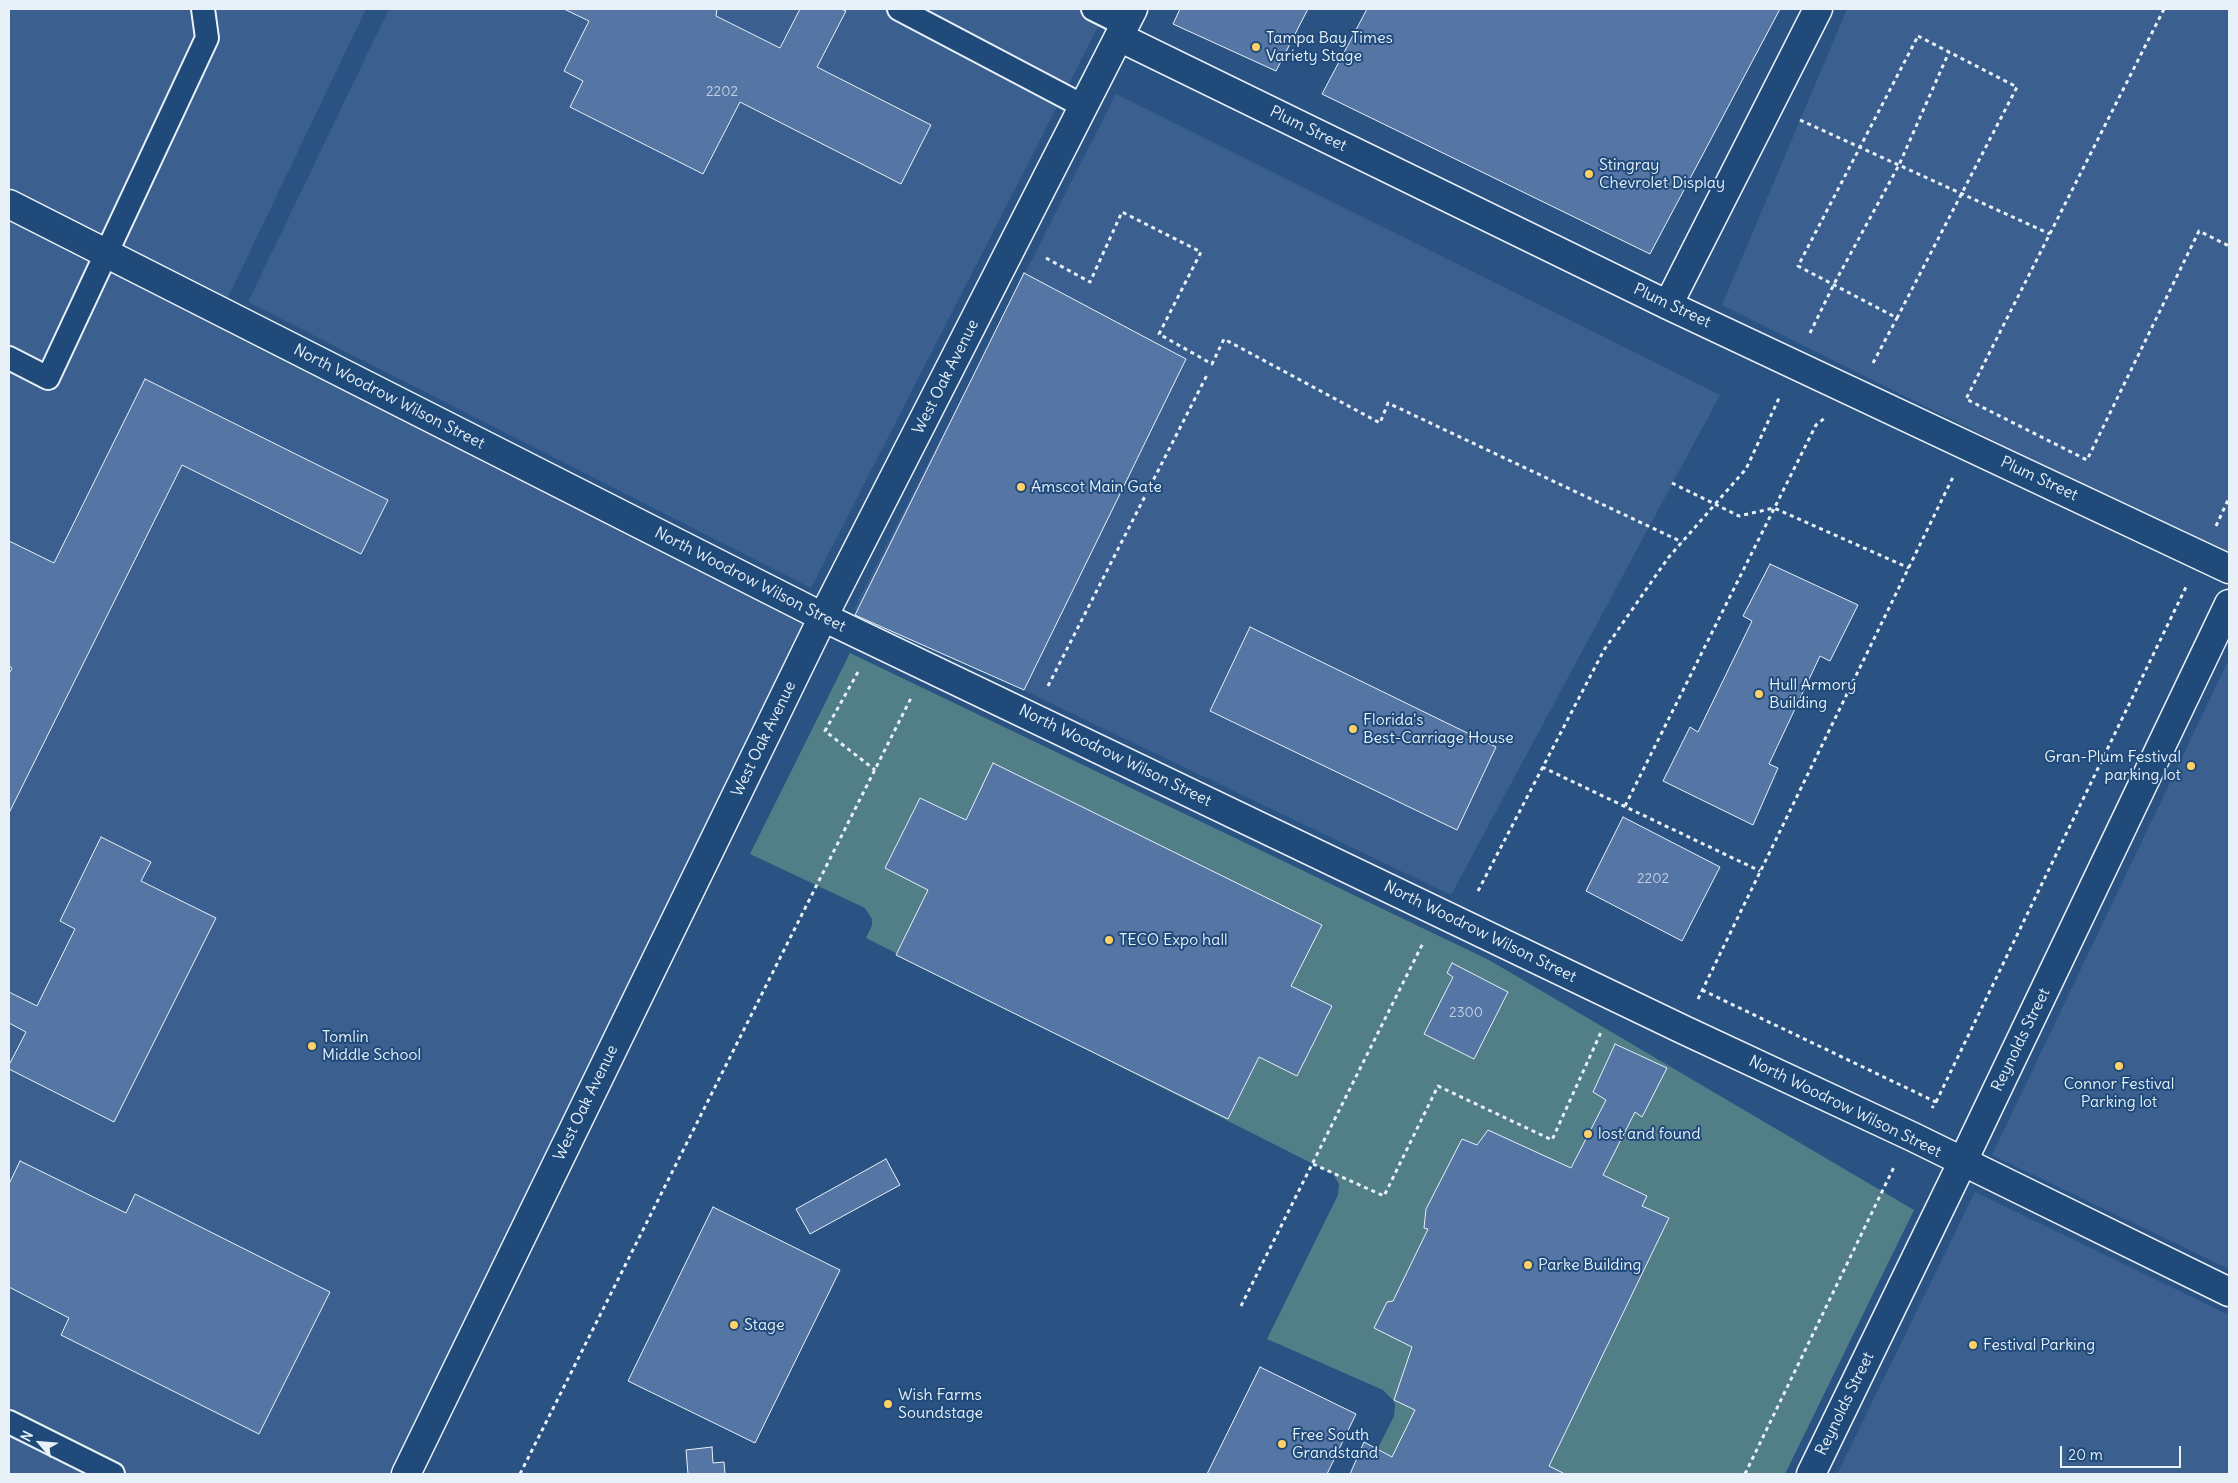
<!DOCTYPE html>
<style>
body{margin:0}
#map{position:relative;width:2238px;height:1483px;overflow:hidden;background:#2a5383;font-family:Delius,sans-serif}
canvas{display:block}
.frame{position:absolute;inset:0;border:10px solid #e8f1f8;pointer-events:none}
.north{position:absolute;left:15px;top:1418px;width:50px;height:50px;-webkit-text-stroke:4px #1f4a7a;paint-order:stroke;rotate:297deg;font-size:14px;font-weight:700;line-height:20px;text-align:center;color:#e8f1f8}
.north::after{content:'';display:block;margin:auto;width:18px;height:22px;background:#e8f1f8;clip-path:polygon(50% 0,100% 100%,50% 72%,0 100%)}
.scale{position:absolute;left:2060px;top:1446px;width:121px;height:22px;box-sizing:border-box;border:2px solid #e8f1f8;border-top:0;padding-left:6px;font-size:15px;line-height:18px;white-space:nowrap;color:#e8f1f8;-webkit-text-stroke:4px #1f4a7a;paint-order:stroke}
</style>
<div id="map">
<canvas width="2238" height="1483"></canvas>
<div class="frame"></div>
<div class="north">N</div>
<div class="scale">20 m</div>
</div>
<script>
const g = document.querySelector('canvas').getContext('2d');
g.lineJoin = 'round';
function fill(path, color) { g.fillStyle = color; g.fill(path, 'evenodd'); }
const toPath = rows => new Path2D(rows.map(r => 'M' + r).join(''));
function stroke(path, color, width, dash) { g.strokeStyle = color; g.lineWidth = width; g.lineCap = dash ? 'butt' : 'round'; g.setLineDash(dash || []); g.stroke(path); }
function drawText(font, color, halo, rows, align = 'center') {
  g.font = font + ' Delius,sans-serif'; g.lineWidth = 4; g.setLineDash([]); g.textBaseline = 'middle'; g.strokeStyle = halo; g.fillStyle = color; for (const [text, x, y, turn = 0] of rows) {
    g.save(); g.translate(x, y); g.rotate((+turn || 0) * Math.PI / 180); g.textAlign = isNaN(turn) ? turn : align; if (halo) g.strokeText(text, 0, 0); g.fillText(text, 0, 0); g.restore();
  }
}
fill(toPath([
 [9,9,366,9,221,312,823,617,408,1474,9,1474],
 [389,9,1107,9,811,588,248,302],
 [1847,9,2229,9,2229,549,2226,556,1722,305],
 [1116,94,1720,395,1451,895,854,609],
 [2229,659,2229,1269,1992,1155],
 [1975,1192,2229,1315,2229,1474,1837,1474]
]), '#3b608f');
fill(toPath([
 [850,653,1489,960,1914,1210,1785,1474,1365,1474,1394,1416,1395,1404,1392,1399,1383,1390,1267,1339,1338,1195,1339,1184,1333,1174,866,938,872,925,872,919,865,908,750,854]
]), '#517e87');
const building = toPath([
 [564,9,717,9,716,16,780,48,800,9,841,9,846,11,817,67,931,125,901,184,740,102,703,174,570,107,583,81,564,71,589,21,564,9],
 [1180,9,1308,9,1276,71,1173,24,1180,9],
 [1367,9,1780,9,1650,254,1322,94,1367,9],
 [1024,273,1186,359,1024,690,855,615,1024,273],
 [145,379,388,500,361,554,182,465,9,813,9,674,12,668,9,666,9,541,54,563,145,379],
 [1770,564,1858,605,1830,661,1820,656,1769,764,1778,768,1753,825,1663,781,1690,727,1698,732,1752,621,1743,616,1770,564],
 [1250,627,1496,747,1457,830,1210,711,1250,627],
 [993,763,1322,925,1291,986,1332,1006,1297,1076,1259,1057,1228,1119,896,955,928,890,885,868,920,798,966,820,993,763],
 [1623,817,1720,867,1682,941,1586,891,1623,817],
 [101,837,151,862,141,881,216,918,114,1122,9,1069,9,1065,26,1032,9,1023,9,992,37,1006,75,929,60,921,101,837],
 [1452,963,1508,992,1474,1059,1424,1034,1453,977,1447,973,1452,963],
 [1615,1044,1667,1068,1642,1117,1635,1112,1603,1175,1647,1196,1642,1206,1669,1218,1549,1466,1565,1474,1350,1474,1364,1442,1392,1457,1415,1410,1394,1400,1412,1347,1374,1328,1387,1302,1393,1301,1428,1229,1424,1228,1426,1209,1462,1139,1477,1145,1488,1130,1571,1168,1606,1100,1593,1092,1615,1044],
 [886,1159,900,1185,810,1234,796,1209,886,1159],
 [20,1161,126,1213,135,1194,330,1292,259,1434,61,1335,69,1318,9,1287,9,1184,20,1161],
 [713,1207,840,1270,755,1443,628,1381,713,1207],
 [1260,1367,1356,1414,1327,1474,1207,1474,1260,1367],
 [712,1447,713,1463,724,1462,725,1474,688,1474,686,1450,712,1447]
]);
fill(building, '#5575a5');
stroke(building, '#e8f1f8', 1);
const service = toPath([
 [899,9,1083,106],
 [1093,9,1125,25],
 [9,358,48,378,207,38,203,9],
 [9,1422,113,1474]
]);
const minor = toPath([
 [1119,37,1668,305,2229,569],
 [1668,305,1818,9],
 [406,1474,823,617,1133,9]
]);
const tertiary = toPath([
 [9,204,823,617,1684,1030,1913,1137,2229,1292]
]);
const secondary = toPath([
 [1811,1474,1962,1163,2229,604]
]);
stroke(service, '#e8f1f8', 26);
stroke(minor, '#e8f1f8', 31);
stroke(tertiary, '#e8f1f8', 31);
stroke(secondary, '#e8f1f8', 31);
stroke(toPath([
 [2164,9,1966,399,2087,460,2199,231,2229,246],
 [1918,36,2017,87,1897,318,1798,266,1918,36],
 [1800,120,2050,234],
 [1046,258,1090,282,1122,212,1201,252,1159,334,1212,364,1224,339,1380,423,1388,403,1682,542],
 [1810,333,1834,284,1899,165,1949,52],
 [1873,363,1897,318],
 [1672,483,1739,516,1774,508,1909,568],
 [2216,526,2229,498],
 [858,672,825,731,875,770],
 [1048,686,1207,375],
 [1542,767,1760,871],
 [1625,806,1816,425,1826,417],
 [1478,891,1604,650,1668,558,1746,469,1780,396],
 [1702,990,1936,1102,1932,1108],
 [1698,999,1953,477],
 [1936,1102,2186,587],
 [1313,1164,1384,1196,1438,1086,1552,1140,1602,1030],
 [1241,1306,1423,943],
 [520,1474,911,698],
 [1745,1474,1894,1167]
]), '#e8f1f8', 3, [4, 4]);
stroke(service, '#1f4a7a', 22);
stroke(minor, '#1f4a7a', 28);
stroke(tertiary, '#1f4a7a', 28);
stroke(secondary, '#1f4a7a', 28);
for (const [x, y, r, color] of [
 [1256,47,5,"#ffd166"],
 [1589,174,5,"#ffd166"],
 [1021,487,5,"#ffd166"],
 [1759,694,5,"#ffd166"],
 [1353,729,5,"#ffd166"],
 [2191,766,5,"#ffd166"],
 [1109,940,5,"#ffd166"],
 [312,1046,5,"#ffd166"],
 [2119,1066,5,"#ffd166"],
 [1588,1134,5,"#ffd166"],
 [1528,1265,5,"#ffd166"],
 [734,1325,5,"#ffd166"],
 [1973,1345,5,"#ffd166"],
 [888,1404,5,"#ffd166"],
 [1282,1444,5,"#ffd166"]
]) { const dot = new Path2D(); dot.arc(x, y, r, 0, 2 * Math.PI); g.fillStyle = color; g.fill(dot); stroke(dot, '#1f4a7a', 2); }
drawText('14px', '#c3d2e3', null, [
 ["2202",722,92],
 ["2202",1653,879],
 ["2300",1466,1013]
]);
drawText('16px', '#e8f1f8', '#1f4a7a', [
 ["Tampa Bay Times",1266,38],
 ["Variety Stage",1266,56],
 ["Stingray",1599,165],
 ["Chevrolet Display",1599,183],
 ["Amscot Main Gate",1031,487],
 ["Hull Armory",1769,685],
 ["Building",1769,703],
 ["Florida's",1363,720],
 ["Best-Carriage House",1363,738],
 ["Gran-Plum Festival",2181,757,"right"],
 ["parking lot",2181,775,"right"],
 ["TECO Expo hall",1119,940],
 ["Tomlin",322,1037],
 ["Middle School",322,1055],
 ["Connor Festival",2119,1084,"center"],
 ["Parking lot",2119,1102,"center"],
 ["lost and found",1598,1134],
 ["Parke Building",1538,1265],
 ["Stage",744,1325],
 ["Festival Parking",1983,1345],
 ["Wish Farms",898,1395],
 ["Soundstage",898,1413],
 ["Free South",1292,1435],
 ["Grandstand",1292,1453]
], 'left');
drawText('16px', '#e8f1f8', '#1f4a7a', [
 ["Plum Street",1308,129,26],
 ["Plum Street",1672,306,25],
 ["West Oak Avenue",946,377,-63],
 ["North Woodrow Wilson Street",389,397,27],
 ["Plum Street",2039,479,25],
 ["North Woodrow Wilson Street",750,580,27],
 ["West Oak Avenue",764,739,-64],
 ["North Woodrow Wilson Street",1115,756,26],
 ["North Woodrow Wilson Street",1480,932,26],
 ["Reynolds Street",2021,1040,-64],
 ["West Oak Avenue",586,1103,-64],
 ["North Woodrow Wilson Street",1845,1107,26],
 ["Reynolds Street",1845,1404,-64]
]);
</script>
